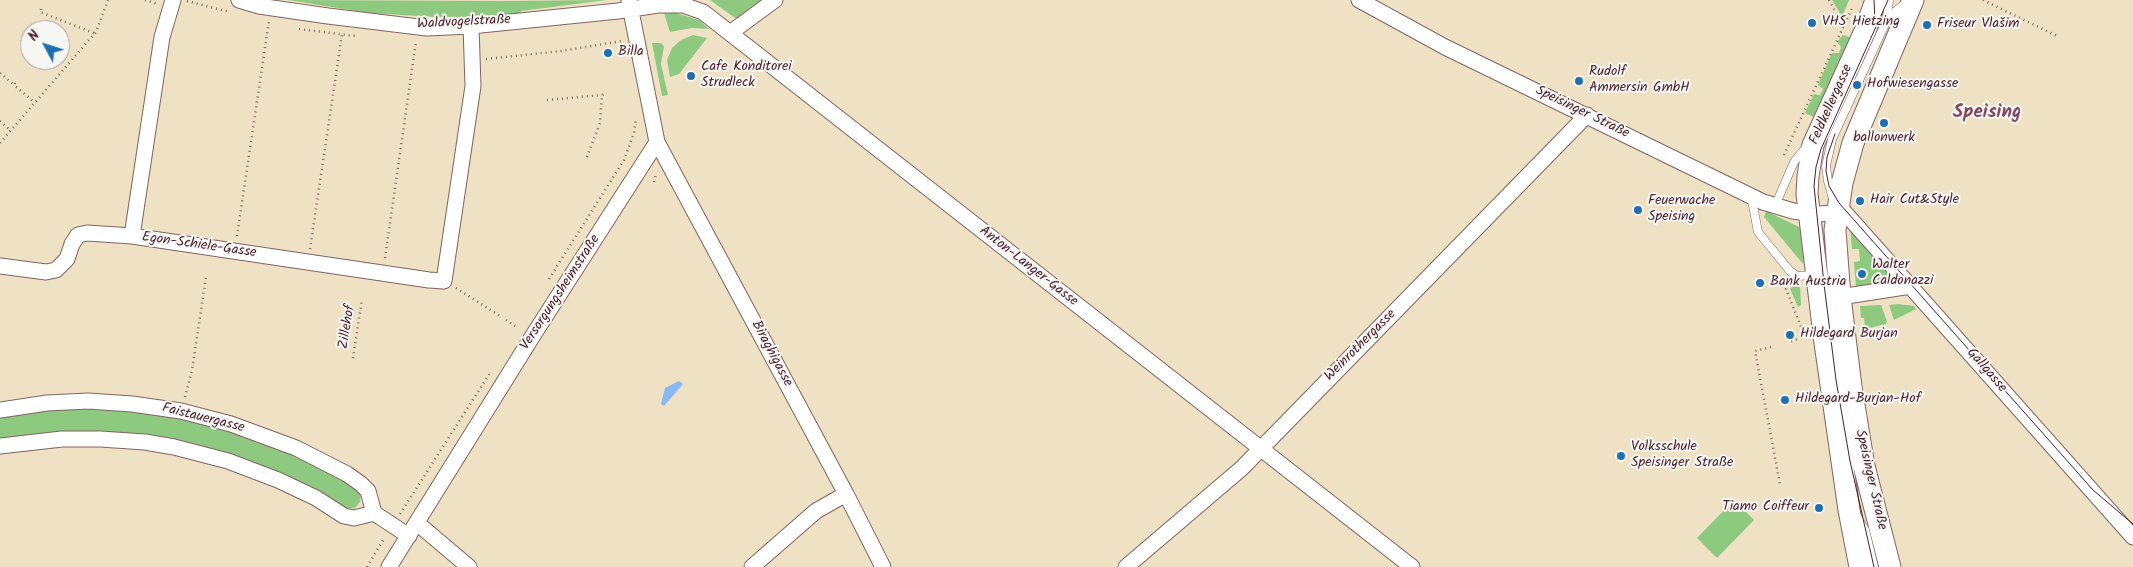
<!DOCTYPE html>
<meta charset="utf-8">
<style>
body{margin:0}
#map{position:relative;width:2133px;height:567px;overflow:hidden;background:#efe1c3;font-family:Kalam,sans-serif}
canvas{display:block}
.north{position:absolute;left:20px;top:20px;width:50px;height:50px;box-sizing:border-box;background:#f6f6f2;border:1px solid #b1a0a2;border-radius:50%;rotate:310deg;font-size:14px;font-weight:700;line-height:20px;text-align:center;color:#4a1f2b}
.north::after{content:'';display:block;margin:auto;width:18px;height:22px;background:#1f6fb2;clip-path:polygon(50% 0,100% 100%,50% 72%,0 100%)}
</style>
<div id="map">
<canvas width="2133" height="567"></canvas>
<div class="north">N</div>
</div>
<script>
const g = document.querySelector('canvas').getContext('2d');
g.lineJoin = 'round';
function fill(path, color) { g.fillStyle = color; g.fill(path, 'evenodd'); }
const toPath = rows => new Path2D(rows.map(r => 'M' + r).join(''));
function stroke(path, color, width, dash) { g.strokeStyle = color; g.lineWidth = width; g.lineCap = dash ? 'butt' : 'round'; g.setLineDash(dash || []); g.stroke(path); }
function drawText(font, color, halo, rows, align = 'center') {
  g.font = font + ' Kalam,sans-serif'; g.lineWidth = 4; g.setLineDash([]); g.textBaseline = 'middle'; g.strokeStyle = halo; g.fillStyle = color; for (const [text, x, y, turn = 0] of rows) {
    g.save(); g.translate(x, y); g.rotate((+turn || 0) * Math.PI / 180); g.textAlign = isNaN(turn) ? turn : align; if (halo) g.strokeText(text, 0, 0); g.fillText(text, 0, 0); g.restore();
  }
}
fill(toPath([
 [288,0,503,1,607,0,521,11,519,16,486,17,435,17,369,13],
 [710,0,767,0,738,20],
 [1832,0,1849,0,1842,17,1841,15],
 [673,12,699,20,709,29,692,28,670,32,664,13],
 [693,35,707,38,679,74,670,77,667,60,672,48,681,40],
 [1843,35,1855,39,1816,118,1805,113,1814,94,1820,95,1823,89,1818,85,1832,53,1839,53,1841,47,1837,42],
 [652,43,661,43,664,46,661,64,668,95,662,96],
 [1766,211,1799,227,1804,232,1806,238,1803,264,1764,217],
 [1850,227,1889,272,1885,280,1878,284,1856,287,1854,262,1860,261,1859,249,1852,249],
 [1794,285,1800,285,1801,305,1798,307,1790,289],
 [1898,304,1914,306,1916,309,1894,320,1889,305],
 [1881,305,1887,321,1886,324,1865,329,1864,318,1861,318,1860,306],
 [101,408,186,418,222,427,299,456,350,482,361,494,360,502,355,508,347,509,218,451,0,440,0,415,39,410],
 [1734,500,1754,520,1717,558,1697,538]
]), '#8dca80');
fill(toPath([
 [679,381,683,384,664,406,661,404,665,388]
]), '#89b9f5');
const lane = toPath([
 [1887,18,1889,0],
 [1751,195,1758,232,1790,271,1797,276,1816,275],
 [1833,199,1828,181,1826,166,1832,139,1886,22,1892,14,1906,3],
 [1775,206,1794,162,1807,146],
 [1858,518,1865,530,1874,567]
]);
const street = toPath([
 [239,0,259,6,328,16,427,28,471,26,618,11,658,5,683,5,703,12,1412,567],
 [1359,0,1445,47,1763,202,1793,211,1816,214,1837,213],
 [730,33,775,0],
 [657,142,846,494,883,567],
 [1838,205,2133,537],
 [132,236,162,37,173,0],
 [0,266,46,272,56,270,67,259,72,244,78,235,87,233,132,236,429,280,444,281,473,86,471,26],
 [1840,297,1911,286],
 [0,410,47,403,88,401,132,404,181,411,231,424,296,448,347,474,361,484,368,491,374,513,409,536],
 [0,446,62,439,100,439,145,442,174,447,228,461,278,480,316,498,344,516,354,518,374,513],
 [417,523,469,567],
 [389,567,532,337,657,142,629,1],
 [752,567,816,511,846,494],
 [1126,567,1242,468,1587,115]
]);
const secondary = toPath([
 [1860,567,1849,510,1825,343,1807,194,1808,176,1813,145,1865,31,1876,0],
 [1890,567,1864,466,1851,387,1840,297,1835,230,1842,183,1853,143,1913,0]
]);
stroke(lane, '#846360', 9);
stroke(street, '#846360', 17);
stroke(secondary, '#846360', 23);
stroke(toPath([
 [145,0,158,4],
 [1829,0,1840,20,1845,22],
 [1983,0,2057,36],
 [187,1,230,12],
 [41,9,40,12,94,33],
 [299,29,355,36],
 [486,59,561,51,622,41],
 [0,73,14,85],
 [15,83,14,85,34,102],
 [547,100,602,95],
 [0,121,10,130],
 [0,143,96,32,108,0],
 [1784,155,1853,6],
 [587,157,600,123,602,95,605,94],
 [654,182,656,174],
 [237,236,269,21],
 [310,249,342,34],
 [385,258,416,41],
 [549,279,624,160,634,133,636,118],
 [1790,285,1786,289,1805,337],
 [456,288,500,316],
 [506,320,518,328],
 [1791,341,1805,337],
 [1771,347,1755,351,1780,484],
 [353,358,362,299],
 [185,397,192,370,206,277],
 [400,514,490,373],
 [367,567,385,537]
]), '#846360', 2.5, [1, 4]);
stroke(lane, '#fff', 8);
stroke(street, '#fff', 15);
stroke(secondary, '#fff', 21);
stroke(toPath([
 [1874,0,1875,22],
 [1835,134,1827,157,1826,171,1829,186,1839,203,2093,490,2133,524],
 [1874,567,1850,461,1836,380,1824,284,1814,186,1816,167,1821,149,1888,0]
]), '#4a1f2b', 1);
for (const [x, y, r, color] of [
 [1812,23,5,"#1f6fb2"],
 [1927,25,5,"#1f6fb2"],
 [608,53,5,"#1f6fb2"],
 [691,76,5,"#1f6fb2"],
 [1579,81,5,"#1f6fb2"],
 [1857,85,5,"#1f6fb2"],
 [1884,123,5,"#1f6fb2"],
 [1860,201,5,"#1f6fb2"],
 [1638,210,5,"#1f6fb2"],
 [1862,274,5,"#1f6fb2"],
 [1760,283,5,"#1f6fb2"],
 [1790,335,5,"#1f6fb2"],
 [1785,400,5,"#1f6fb2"],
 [1621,456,5,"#1f6fb2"],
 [1819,508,5,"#1f6fb2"]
]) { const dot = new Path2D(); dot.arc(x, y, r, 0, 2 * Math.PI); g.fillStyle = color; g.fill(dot); stroke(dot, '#f6f6f2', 2); }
drawText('14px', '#4a1f2b', '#f6f6f2', [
 ["Waldvogelstraße",464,23,-3],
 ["Feldkellergasse",1832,105,-66],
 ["Speisinger Straße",1582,113,26],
 ["Egon-Schiele-Gasse",199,246,8],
 ["Anton-Langer-Gasse",1028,267,38],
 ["Versorgungsheimstraße",561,293,-57],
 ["Zillehof",348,327,-81],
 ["Weinrothergasse",1361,346,-45],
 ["Biraghigasse",771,354,62],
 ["Gallgasse",1986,371,49],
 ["Faistauergasse",203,419,14],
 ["Speisinger Straße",1870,480,77]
]);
drawText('14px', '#4a1f2b', '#f6f6f2', [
 ["VHS Hietzing",1822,23],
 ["Friseur Vlašim",1937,25],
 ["Billa",618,53],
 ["Cafe Konditorei",701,68],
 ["Strudleck",701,84],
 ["Rudolf",1589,73],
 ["Ammersin GmbH",1589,89],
 ["Hofwiesengasse",1867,85],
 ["ballonwerk",1884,139,"center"],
 ["Hair Cut&Style",1870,201],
 ["Feuerwache",1648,202],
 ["Speising",1648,218],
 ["Walter",1872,266],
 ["Caldonazzi",1872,282],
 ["Bank Austria",1770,283],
 ["Hildegard Burjan",1800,335],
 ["Hildegard-Burjan-Hof",1795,400],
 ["Volksschule",1631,448],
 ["Speisinger Straße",1631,464],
 ["Tiamo Coiffeur",1809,508,"right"]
], 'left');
drawText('bold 19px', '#7f4a5e', '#f6f6f2', [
 ["Speising",1987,114]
]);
</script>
